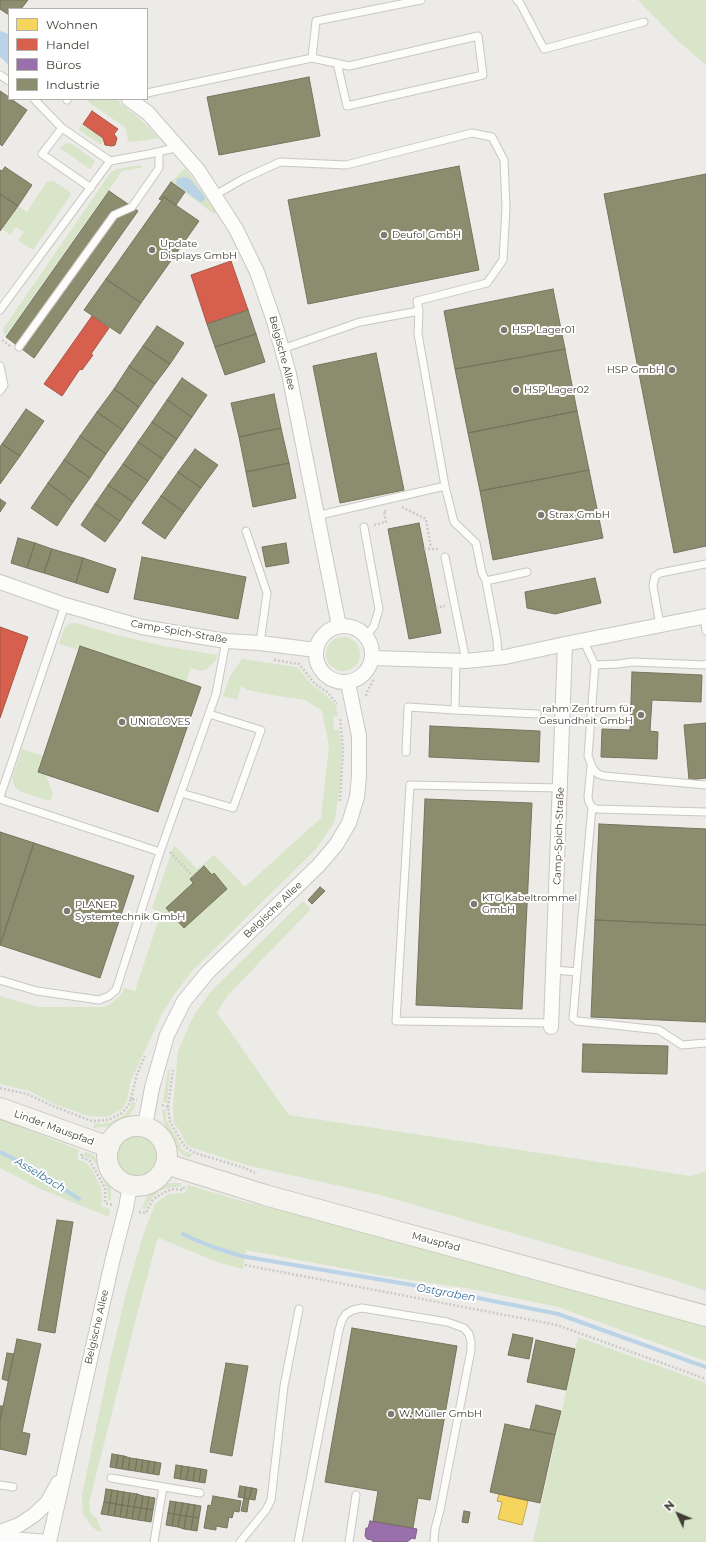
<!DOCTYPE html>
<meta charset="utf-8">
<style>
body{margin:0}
#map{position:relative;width:706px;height:1542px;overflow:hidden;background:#ecebe7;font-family:Montserrat,sans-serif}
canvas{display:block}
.legend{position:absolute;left:8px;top:8px;width:140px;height:92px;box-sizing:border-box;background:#fff;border:1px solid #b3b1ae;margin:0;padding:5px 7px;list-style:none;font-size:12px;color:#413c34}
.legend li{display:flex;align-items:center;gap:8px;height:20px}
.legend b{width:20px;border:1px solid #b3b1ae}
.north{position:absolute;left:658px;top:1494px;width:40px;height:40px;-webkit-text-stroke:3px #fff;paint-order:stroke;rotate:314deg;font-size:11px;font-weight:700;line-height:16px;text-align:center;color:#413c34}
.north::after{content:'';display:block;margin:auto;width:14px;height:18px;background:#413c34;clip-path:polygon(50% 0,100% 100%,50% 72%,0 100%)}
</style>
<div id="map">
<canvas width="706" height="1542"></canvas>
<ul class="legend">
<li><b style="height:11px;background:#f6d55c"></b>Wohnen</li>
<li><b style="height:11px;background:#d6604d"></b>Handel</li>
<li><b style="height:11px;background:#9970ab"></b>Büros</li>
<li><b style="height:11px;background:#8c8c6e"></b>Industrie</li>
</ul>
<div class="north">N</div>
</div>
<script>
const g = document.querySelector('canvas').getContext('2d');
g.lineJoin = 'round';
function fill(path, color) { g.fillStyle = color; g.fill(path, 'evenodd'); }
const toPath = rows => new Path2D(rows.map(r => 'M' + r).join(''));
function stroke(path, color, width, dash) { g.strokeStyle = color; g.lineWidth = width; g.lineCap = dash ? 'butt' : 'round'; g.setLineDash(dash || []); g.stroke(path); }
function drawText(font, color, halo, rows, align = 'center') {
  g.font = font + ' Montserrat,sans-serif'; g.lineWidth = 4; g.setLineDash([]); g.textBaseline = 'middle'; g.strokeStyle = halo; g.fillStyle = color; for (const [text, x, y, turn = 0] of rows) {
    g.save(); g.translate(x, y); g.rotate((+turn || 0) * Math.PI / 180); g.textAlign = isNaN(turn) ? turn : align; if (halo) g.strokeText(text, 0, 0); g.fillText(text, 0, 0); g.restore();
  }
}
fill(toPath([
 [638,0,706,0,706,65,677,40],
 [88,99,116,99,142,121,159,138,133,142,128,141,126,128,87,101],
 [82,123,103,138,103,142,101,145,79,130],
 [66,143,72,144,93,159,95,162,90,169,60,148],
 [141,165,141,168,122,171,5,336,3,329,111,172,117,169],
 [185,168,206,196,217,213,214,214,171,182],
 [51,181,55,182,70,192,71,195,33,250,18,240,24,232,16,227,10,235,2,229,18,206,27,212,46,183],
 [71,623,76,623,113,634,163,646,218,655,215,661,207,669,202,671,191,668,186,682,59,644,65,627],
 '326 654a17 17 0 1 1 34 0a17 17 0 1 1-34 0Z',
 [242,659,297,667,313,686,325,694,336,705,338,716,333,717,334,730,339,730,342,749,340,788,334,823,316,849,192,971,173,996,163,1012,131,1080,127,1100,122,1109,107,1117,89,1116,54,1104,29,1091,0,1084,0,996,38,1007,103,1007,109,1005,121,995,125,988,135,991,161,912,152,909,174,845,197,869,214,855,245,887,321,818,329,746,322,711,305,700,272,695,248,690,241,686,237,700,223,696,230,676],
 [22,749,43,756,38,772,46,775,53,794,51,799,49,801,19,791,15,787,12,778],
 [303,901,311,909,227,996,217,1013,289,1115,691,1176,706,1171,706,1291,668,1278,380,1195,246,1165,190,1147,186,1145,182,1134,174,1123,173,1106,178,1051,191,1021,198,1009,213,989],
 [168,1070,170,1070,167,1103,163,1102],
 [132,1102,136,1103,134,1109,126,1118,111,1126,93,1128,95,1123,101,1124,111,1122,124,1115,130,1108],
 [162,1109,166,1110,166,1119,169,1125,177,1138,181,1148,184,1151,192,1154,190,1158,183,1155,176,1148,164,1123],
 [0,1119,79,1150,77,1159,86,1163,91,1168,101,1188,102,1196,101,1206,110,1209,109,1217,41,1189,0,1168],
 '115 1155a23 23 0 1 1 46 0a23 23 0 1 1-46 0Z',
 [85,1152,93,1155,99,1162,111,1188,111,1201,108,1200,107,1188,97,1165,92,1159,84,1156],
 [170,1183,182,1183,180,1187,172,1187,159,1191,150,1200,146,1209,142,1208,149,1193,158,1187],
 [188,1185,245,1202,373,1231,706,1324,706,1361,558,1307,472,1289,384,1276,246,1250,243,1269,217,1262,159,1238,157,1241,136,1318,89,1503,90,1512,97,1519,102,1532,98,1531,92,1527,83,1514,82,1495,112,1352,128,1286,144,1233,155,1204,168,1194,185,1193],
 [578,1337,706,1383,706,1542,533,1542]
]), '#d8e5c9');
fill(toPath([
 [0,31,9,34,9,65,0,57],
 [186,177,191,180,204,196,205,199,203,202,200,202,176,184,177,179,179,178]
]), '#bbd3e6');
const homes = toPath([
 [499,1494,528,1501,522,1525,498,1519,502,1502,497,1501,499,1494]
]);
fill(homes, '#f6d55c');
stroke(homes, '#c0a750', 1);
const shops = toPath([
 [92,111,118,129,114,134,117,138,115,145,112,146,105,145,103,138,83,124,92,111],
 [231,261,248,310,207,324,191,275,231,261],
 [92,316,109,328,91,354,93,355,82,370,80,369,62,396,44,384,92,316],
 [0,627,28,637,0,718,0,627]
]);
fill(shops, '#d6604d');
stroke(shops, '#a95546', 1);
const offices = toPath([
 [370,1521,417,1529,415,1539,412,1538,407,1542,373,1542,372,1540,367,1539,365,1536,366,1528,368,1528,370,1521]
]);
fill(offices, '#9970ab');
stroke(offices, '#7f6087', 1);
const industry = toPath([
 [0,0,28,0,21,9,9,9,9,15,0,9,0,0],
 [309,77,320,136,219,155,207,97,309,77],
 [0,91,9,97,9,99,11,99,27,110,2,146,0,144,0,91],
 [459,166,479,270,308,304,288,200,459,166],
 [5,167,32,185,18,206,0,194,0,170,2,171,5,167],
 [706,174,706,546,674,553,604,194,706,174],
 [171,182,185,192,176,205,164,197,161,200,159,199,171,182],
 [109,191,138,211,34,358,6,337,109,191],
 [0,194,18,206,0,231,0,194],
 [164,197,199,221,141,303,106,279,164,197],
 [106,279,141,303,120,334,84,310,106,279],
 [553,289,565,349,455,369,444,311,553,289],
 [248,310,256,334,215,347,207,324,248,310],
 [157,326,184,343,170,364,143,346,157,326],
 [256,334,265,362,225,375,215,347,256,334],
 [143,346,170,364,155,384,129,366,143,346],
 [565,349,577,411,468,433,455,369,565,349],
 [376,353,404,490,340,503,313,366,376,353],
 [129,366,155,384,139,407,114,389,129,366],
 [182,378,207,395,192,417,167,400,182,378],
 [114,389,139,407,123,430,97,412,114,389],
 [274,394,281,428,239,437,231,403,274,394],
 [167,400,192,417,177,439,152,422,167,400],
 [26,409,44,421,20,456,2,444,26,409],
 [577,411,589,470,480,491,468,433,577,411],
 [97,412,123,430,106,454,80,436,97,412],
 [152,422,177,439,163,459,138,442,152,422],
 [281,428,289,463,246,472,239,437,281,428],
 [80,436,106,454,90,478,64,460,80,436],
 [138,442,163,459,148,481,123,464,138,442],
 [2,444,20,456,0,484,0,447,2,444],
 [195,449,218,465,201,488,178,472,195,449],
 [64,460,90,478,73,502,48,483,64,460],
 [289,463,296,498,253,507,246,472,289,463],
 [123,464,148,481,133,502,108,485,123,464],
 [589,470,603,538,493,560,480,491,589,470],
 [178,472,201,488,184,512,161,496,178,472],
 [48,483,73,502,57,526,31,508,48,483],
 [108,485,133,502,120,521,95,504,108,485],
 [161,496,184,512,165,539,142,523,161,496],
 [0,499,6,503,0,512,0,499],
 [95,504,120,521,105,542,81,525,95,504],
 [419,523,441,633,409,639,388,529,419,523],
 [18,538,35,543,27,568,11,563,18,538],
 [35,543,52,549,44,573,27,568,35,543],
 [286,543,289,563,266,567,262,547,286,543],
 [52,549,83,558,76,583,44,573,52,549],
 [142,557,246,577,238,619,134,599,142,557],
 [83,558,116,569,108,593,76,583,83,558],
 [595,578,601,603,555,614,527,608,525,592,595,578],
 [80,646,201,687,158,812,38,772,80,646],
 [632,672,702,675,701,702,652,700,650,731,658,732,657,759,601,757,602,729,630,730,632,672],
 [706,723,706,778,689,780,684,725,706,723],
 [430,726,540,731,539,762,429,757,430,726],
 [425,799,532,803,522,1009,416,1005,425,799],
 [599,824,706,829,706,925,595,920,599,824],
 [0,832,34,843,0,945,0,832],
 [34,843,134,876,100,978,0,945,34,843],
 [204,866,212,875,214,873,227,889,184,928,166,908,193,883,190,879,204,866],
 [320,887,325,891,312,904,308,900,320,887],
 [595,920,706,925,706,1022,591,1017,595,920],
 [583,1044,668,1046,667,1074,582,1072,583,1044],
 [57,1220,73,1222,55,1333,38,1330,57,1220],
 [352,1328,457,1346,430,1500,418,1498,413,1528,373,1521,378,1491,325,1482,352,1328],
 [513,1334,533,1338,529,1359,508,1355,513,1334],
 [17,1339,41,1344,22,1432,30,1434,26,1455,0,1449,0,1421,17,1339],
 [536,1340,575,1349,566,1390,527,1382,536,1340],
 [7,1353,14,1354,8,1381,2,1379,7,1353],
 [226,1363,248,1366,232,1456,210,1452,226,1363],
 [536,1405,561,1411,555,1435,530,1429,536,1405],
 [0,1406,3,1406,0,1421,0,1406],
 [505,1424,555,1435,540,1503,490,1492,505,1424],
 [112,1454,118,1455,116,1468,110,1467,112,1454],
 [118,1455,124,1456,122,1469,116,1468,118,1455],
 [124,1456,130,1458,128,1470,122,1469,124,1456],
 [130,1458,137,1459,135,1471,128,1470,130,1458],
 [137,1459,143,1460,141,1472,135,1471,137,1459],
 [143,1460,149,1461,147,1473,141,1472,143,1460],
 [149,1461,155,1462,153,1474,147,1473,149,1461],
 [155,1462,161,1463,159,1475,153,1474,155,1462],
 [176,1465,182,1466,180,1479,174,1478,176,1465],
 [182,1466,189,1467,186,1480,180,1479,182,1466],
 [189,1467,195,1468,193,1481,186,1480,189,1467],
 [195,1468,201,1469,199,1482,193,1481,195,1468],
 [201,1469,207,1470,205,1483,199,1482,201,1469],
 [240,1486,246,1487,244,1498,238,1497,240,1486],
 [246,1487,252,1488,249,1499,244,1498,246,1487],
 [252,1488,257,1489,255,1500,249,1499,252,1488],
 [106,1489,112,1490,110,1503,104,1502,106,1489],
 [112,1490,118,1491,116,1504,110,1503,112,1490],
 [118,1491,124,1492,122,1505,116,1504,118,1491],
 [124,1492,130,1493,128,1506,122,1505,124,1492],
 [130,1493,137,1494,134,1507,128,1506,130,1493],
 [137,1494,143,1496,141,1508,134,1507,137,1494],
 [143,1496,149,1497,147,1509,141,1508,143,1496],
 [213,1496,241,1501,239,1512,234,1511,232,1518,229,1517,227,1528,216,1526,216,1530,204,1528,208,1505,211,1506,213,1496],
 [149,1497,155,1498,153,1510,147,1509,149,1497],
 [244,1498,249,1499,247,1512,241,1511,244,1498],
 [170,1501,176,1502,174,1514,168,1513,170,1501],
 [104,1502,110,1503,108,1515,101,1514,104,1502],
 [176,1502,183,1503,180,1515,174,1514,176,1502],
 [110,1503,116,1504,114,1516,108,1515,110,1503],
 [183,1503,189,1504,186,1516,180,1515,183,1503],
 [116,1504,122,1505,120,1517,114,1516,116,1504],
 [189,1504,195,1505,193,1517,186,1516,189,1504],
 [122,1505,128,1506,126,1518,120,1517,122,1505],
 [195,1505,201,1506,199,1518,193,1517,195,1505],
 [128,1506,134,1507,132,1519,126,1518,128,1506],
 [134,1507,141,1508,138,1520,132,1519,134,1507],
 [141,1508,147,1509,145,1521,138,1520,141,1508],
 [147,1509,153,1510,151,1522,145,1521,147,1509],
 [464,1511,470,1512,468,1523,462,1522,464,1511],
 [168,1513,174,1514,172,1526,166,1525,168,1513],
 [174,1514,180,1515,178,1527,172,1526,174,1514],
 [180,1515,186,1516,184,1529,178,1527,180,1515],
 [186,1516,193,1517,191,1530,184,1529,186,1516],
 [193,1517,199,1518,197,1531,191,1530,193,1517]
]);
fill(industry, '#8c8c6e');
stroke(industry, '#76745d', 1);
stroke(toPath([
 [0,1152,25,1164,79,1199],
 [183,1234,191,1238,213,1247,241,1256,418,1286,558,1314,706,1367]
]), '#bbd3e6', 4);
const lane = toPath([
 [517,0,520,3,544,49,644,22],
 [312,58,316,21,421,0],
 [0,75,9,81],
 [147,93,312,58,349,66,478,36,483,75,347,106,337,63],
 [67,100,68,99],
 [62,128,42,154,91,188],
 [110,161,149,154,179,147],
 [215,195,243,179,280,162,346,165,472,133,492,137,504,160,506,208,503,260,487,283,417,301,419,311],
 [0,310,110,161,62,128,34,99],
 [19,347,114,215,132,207,159,168,159,152],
 [282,349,360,322,419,311,418,334,445,486,454,522,476,543,482,573,486,581,497,640,498,658],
 [0,366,4,385,0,391],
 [316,516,445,486],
 [364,527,379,609,374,626,366,636],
 [246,531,267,593,260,643],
 [445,557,466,661],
 [486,581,527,572],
 [704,616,706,631],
 [660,625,653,586,655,576,660,573,706,564],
 [583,640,595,665,588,756,593,769,598,774,604,776,706,785],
 [456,661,455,710,537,714],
 [595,665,618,664,633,662,705,665,706,664],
 [406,752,408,707,455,710],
 [591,766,588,797,589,802,592,807,596,809,706,812],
 [181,793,233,808,261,730,209,714],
 [0,797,65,605],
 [0,799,160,852,216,694,226,641],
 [554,970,577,972,573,1018,577,1021,659,1030,682,1045,706,1043],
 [577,972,592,807],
 [0,980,37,991,99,1000,109,996,116,990,160,852],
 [552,1023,396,1021,410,785,560,788],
 [111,1478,200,1493],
 [0,1485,13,1487],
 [154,1542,163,1487],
 [240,1542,266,1510,271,1500,284,1386,299,1309],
 [298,1542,339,1330,342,1320,346,1314,353,1310,362,1308,447,1322,464,1328,469,1334,471,1342,471,1350,440,1510,435,1529,434,1542],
 [349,1542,356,1495]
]);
const street = toPath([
 [129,99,148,113,198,170,236,229,257,272,274,321,289,374,339,626],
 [0,582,65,605,142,627,226,641,260,643,316,650],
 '316 654a28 28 0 1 1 56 0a28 28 0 1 1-56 0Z',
 [373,658,466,661,505,657,565,644,706,616],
 [551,1027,565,644],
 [145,1126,152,1088,167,1035,184,1001,208,972,318,866,336,845,349,823,357,797,359,776,359,736,348,683],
 [0,1532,19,1525,34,1515,47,1503,58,1483],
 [0,1538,47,1542],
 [49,1542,113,1258,126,1208,130,1185]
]);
const secondary = toPath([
 [0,1108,109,1147],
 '107 1156a30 30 0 1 1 60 0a30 30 0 1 1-60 0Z',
 [166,1164,265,1195,706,1316]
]);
stroke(lane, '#c9c7c3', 9);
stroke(street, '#c9c7c3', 16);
stroke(secondary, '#cac8be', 22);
stroke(toPath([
 [2,340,10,346],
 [402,507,426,519,431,548],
 [374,525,386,522,384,511,386,511],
 [424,549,439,549],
 [436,608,445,606],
 [274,660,299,664,315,684,327,692,337,704],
 [366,696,366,694,374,679],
 [340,801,343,749,340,718],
 [170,852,193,876],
 [0,1088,27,1094,55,1107,92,1121,108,1120,122,1113,128,1106,131,1099,137,1100],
 [131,1099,137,1074,145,1056],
 [162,1105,168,1107,170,1122,185,1147,195,1153,245,1168,255,1173],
 [168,1107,173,1070],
 [82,1154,81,1157,90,1161,105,1188,105,1203,113,1205],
 [139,1212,146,1213,152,1201,156,1197,167,1191,174,1189,183,1190,184,1186],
 [245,1265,557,1325,706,1379]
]), '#cbcac6', 2.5, [2, 2]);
stroke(lane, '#fcfcfb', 7);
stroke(street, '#fcfcfb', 14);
stroke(secondary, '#f4f3ed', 20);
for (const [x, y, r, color] of [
 [384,235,4,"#7d7973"],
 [152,250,4,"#7d7973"],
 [504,330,4,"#7d7973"],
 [672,370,4,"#7d7973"],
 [516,390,4,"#7d7973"],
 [541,515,4,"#7d7973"],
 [641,715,4,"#7d7973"],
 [122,722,4,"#7d7973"],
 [474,904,4,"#7d7973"],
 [67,911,4,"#7d7973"],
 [391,1414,4,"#7d7973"]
]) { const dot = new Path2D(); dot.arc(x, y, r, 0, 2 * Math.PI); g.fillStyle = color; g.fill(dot); stroke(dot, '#fff', 1.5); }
drawText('10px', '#413c34', '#fff', [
 ["Deufol GmbH",392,235],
 ["Update",160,244],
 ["Displays GmbH",160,256],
 ["HSP Lager01",512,330],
 ["HSP GmbH",664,370,"right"],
 ["HSP Lager02",524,390],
 ["Strax GmbH",549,515],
 ["rahm Zentrum für",633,709,"right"],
 ["Gesundheit GmbH",633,721,"right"],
 ["UNIGLOVES",130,722],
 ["KTG Kabeltrommel",482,898],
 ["GmbH",482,910],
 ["PLANER",75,905],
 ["Systemtechnik GmbH",75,917],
 ["W. Müller GmbH",399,1414]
], 'left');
drawText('10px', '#413c34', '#fff', [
 ["Belgische Allee",282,353,75],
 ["Camp-Spich-Straße",179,632,10],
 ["Camp-Spich-Straße",559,836,-88],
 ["Belgische Allee",273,910,-44],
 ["Linder Mauspfad",54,1128,20],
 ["Mauspfad",436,1242,15],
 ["Belgische Allee",97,1327,-77]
]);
drawText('italic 11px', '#3b709f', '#fff', [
 ["Asselbach",40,1175,31],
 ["Ostgraben",446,1293,10]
]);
</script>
